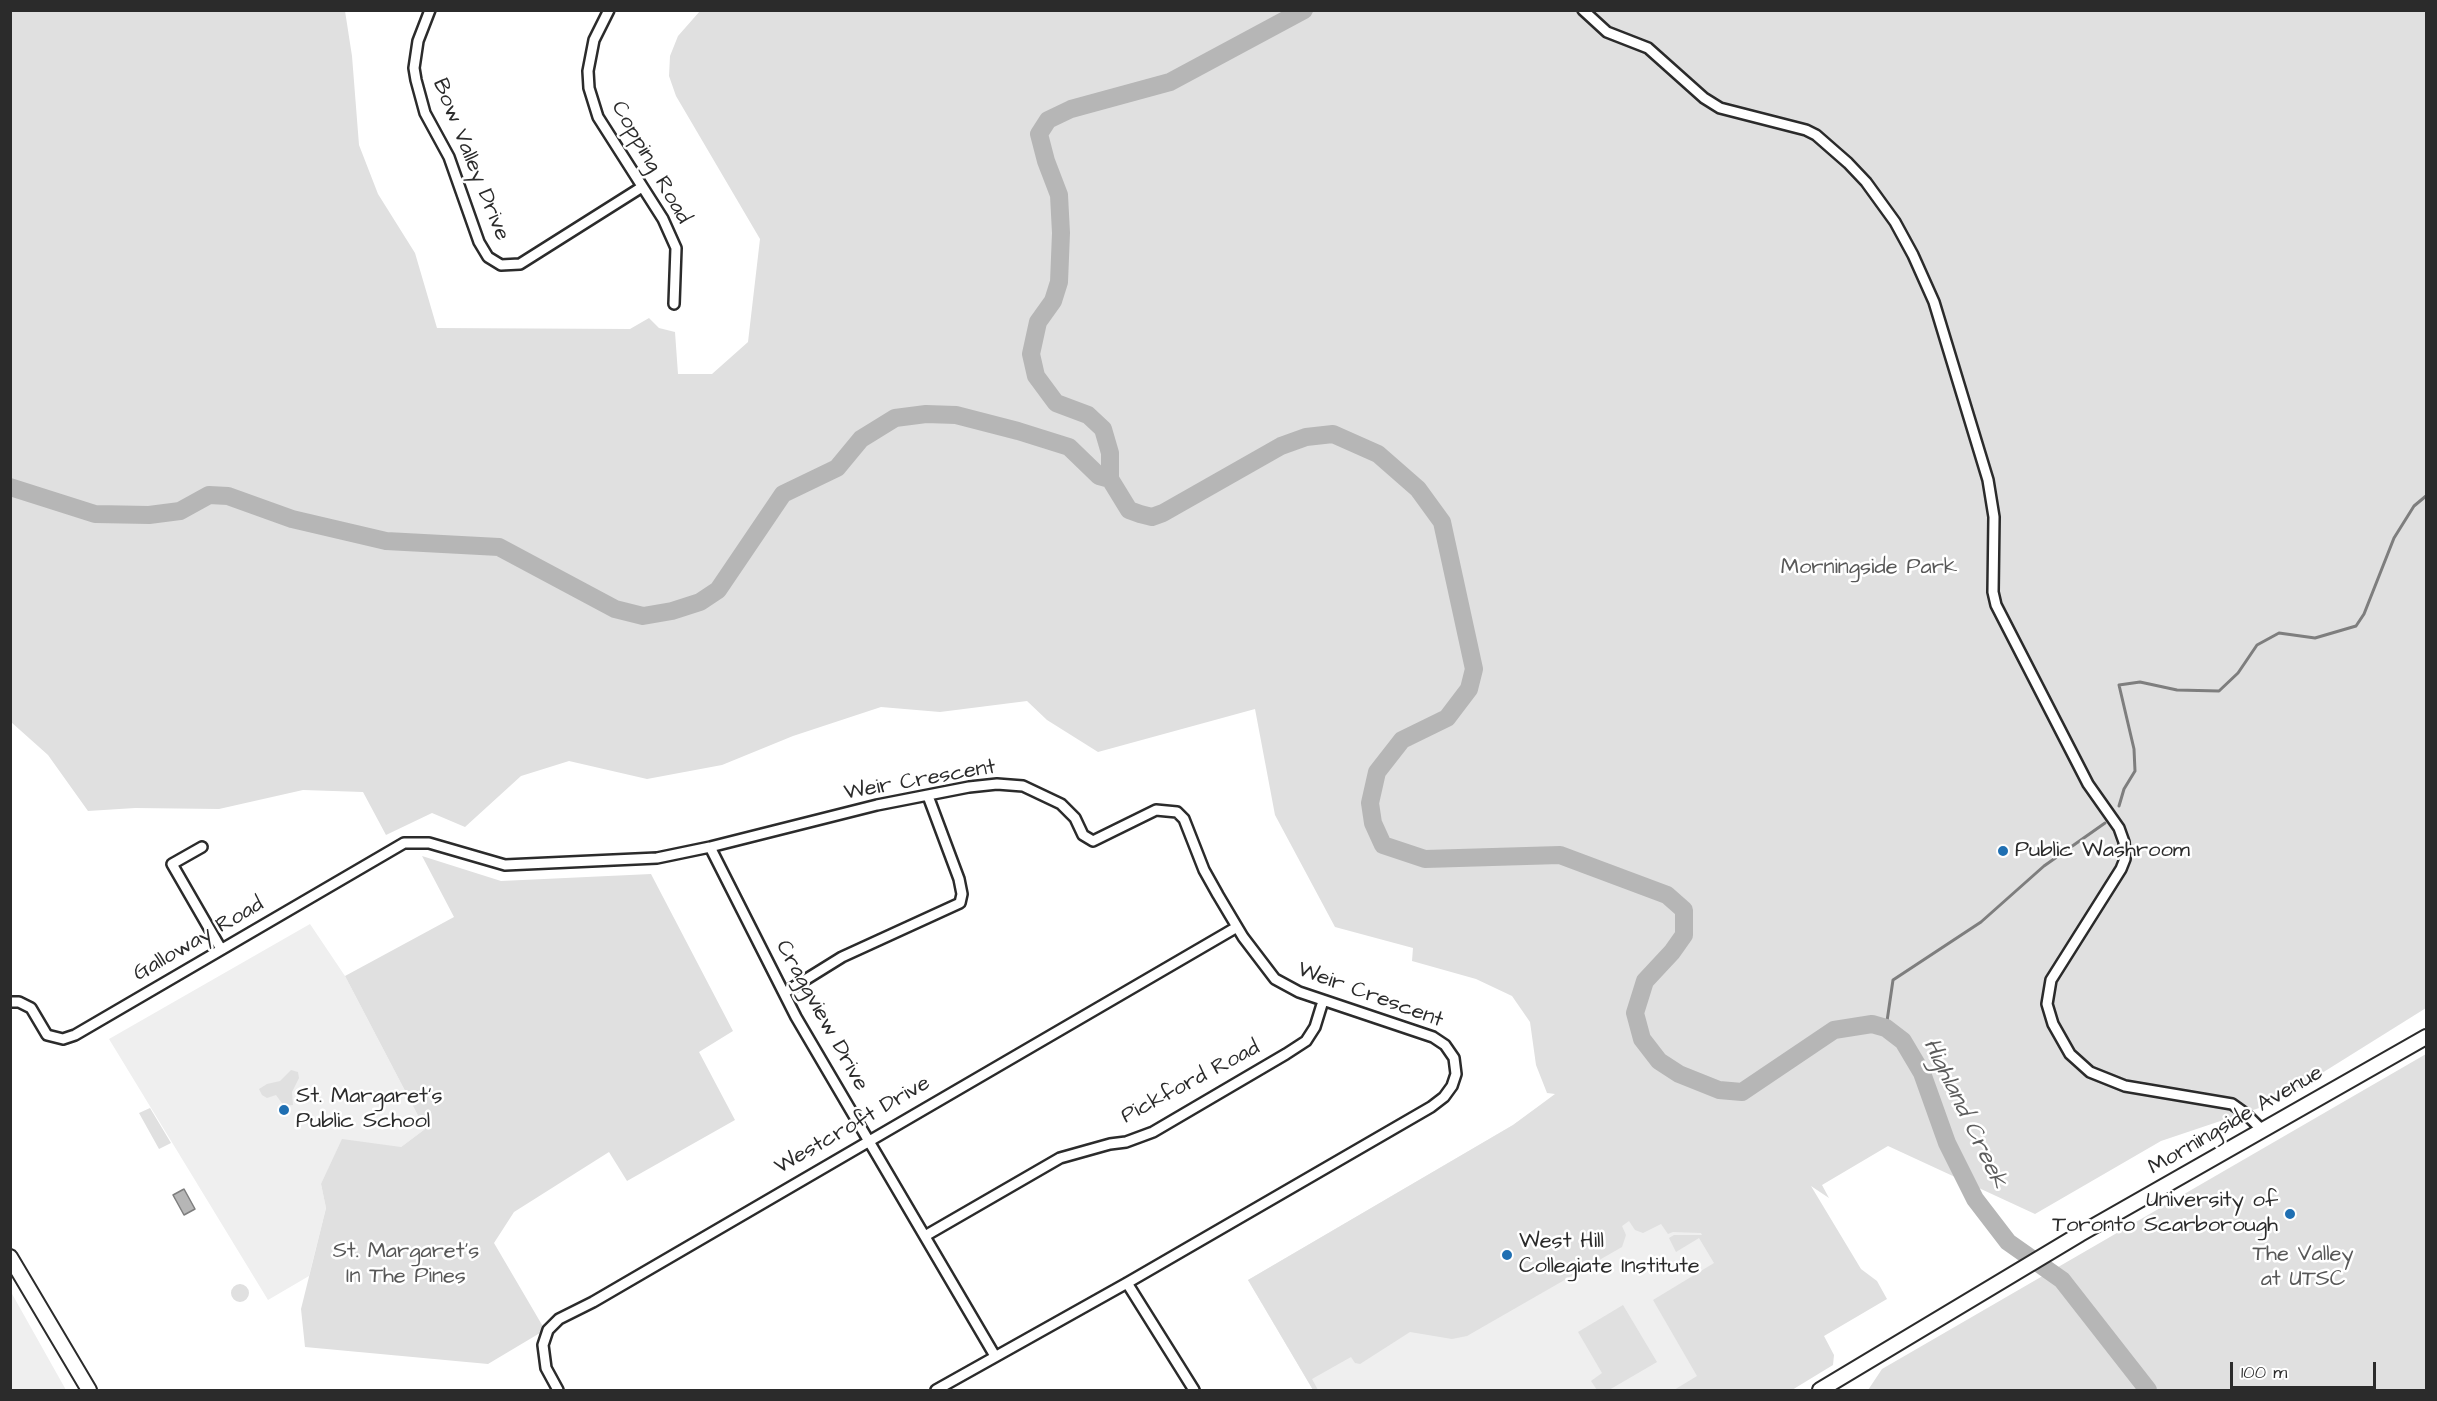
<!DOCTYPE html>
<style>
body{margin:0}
#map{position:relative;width:2437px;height:1401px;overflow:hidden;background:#fff;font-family:"Architects Daughter",sans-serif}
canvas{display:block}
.frame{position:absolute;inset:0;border:12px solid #2b2b2b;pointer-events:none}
.scale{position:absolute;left:2230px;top:1362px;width:146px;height:27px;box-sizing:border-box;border:3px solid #2b2b2b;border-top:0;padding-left:8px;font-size:18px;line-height:21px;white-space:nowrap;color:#2b2b2b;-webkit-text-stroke:4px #fff;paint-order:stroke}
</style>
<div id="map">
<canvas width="2437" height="1401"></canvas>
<div class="frame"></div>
<div class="scale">100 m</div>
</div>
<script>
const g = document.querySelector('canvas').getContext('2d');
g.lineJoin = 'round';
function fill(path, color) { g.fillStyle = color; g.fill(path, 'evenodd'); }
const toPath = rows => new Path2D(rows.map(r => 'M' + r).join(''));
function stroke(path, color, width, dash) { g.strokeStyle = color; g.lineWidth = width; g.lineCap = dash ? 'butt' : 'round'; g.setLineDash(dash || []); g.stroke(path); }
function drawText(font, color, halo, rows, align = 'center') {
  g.font = font + ' "Architects Daughter",sans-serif'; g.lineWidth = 5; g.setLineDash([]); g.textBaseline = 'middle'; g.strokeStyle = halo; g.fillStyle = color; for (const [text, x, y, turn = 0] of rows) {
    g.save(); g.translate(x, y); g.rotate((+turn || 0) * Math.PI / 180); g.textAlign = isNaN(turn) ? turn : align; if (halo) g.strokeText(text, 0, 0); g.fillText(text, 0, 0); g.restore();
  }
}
fill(toPath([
 [310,924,345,976,425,1129,401,1147,321,1184,326,1208,309,1276,268,1300,109,1039],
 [1555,1095,1671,1170,1792,1390,1313,1390,1248,1280,1513,1125],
 [10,1292,11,1292,66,1390,11,1390]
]), '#efefef');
fill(toPath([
 [11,11,345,11,352,56,359,145,378,194,415,253,437,328,630,329,649,318,659,328,675,332,678,374,712,374,748,342,760,239,676,96,669,76,670,56,678,36,700,11,2426,11,2426,1008,2274,1103,2161,1141,2035,1214,1888,1146,1822,1185,1829,1198,1811,1186,1861,1269,1877,1281,1887,1299,1824,1336,1834,1355,1833,1365,1792,1390,1674,1390,1697,1376,1653,1300,1714,1263,1699,1238,1676,1252,1669,1238,1674,1235,1702,1235,1701,1233,1673,1232,1668,1234,1661,1224,1643,1233,1635,1230,1629,1221,1622,1226,1626,1235,1622,1247,1467,1336,1452,1339,1410,1332,1360,1364,1355,1363,1351,1357,1312,1379,1318,1390,1313,1390,1248,1280,1513,1125,1555,1094,1547,1093,1536,1065,1530,1022,1512,996,1476,979,1412,961,1413,948,1335,927,1275,815,1255,709,1098,752,1047,720,1027,701,940,712,881,707,793,736,722,765,647,779,569,761,521,776,465,827,432,813,386,835,363,792,303,790,219,809,135,808,88,811,48,755,11,722],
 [422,856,501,881,651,874,733,1031,699,1052,735,1120,627,1181,609,1152,514,1212,494,1243,545,1330,488,1364,305,1347,301,1309,326,1208,321,1184,342,1139,401,1147,425,1129,345,976,454,917],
 [2426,1054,2426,1390,1868,1390,1882,1369],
 [291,1070,298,1072,299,1078,292,1092,293,1105,284,1106,276,1095,267,1098,262,1095,259,1089,267,1084,280,1081],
 [150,1108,171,1143,159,1149,139,1113],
 '231 1293a9 9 0 1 1 18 0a9 9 0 1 1-18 0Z',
 [1623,1305,1657,1362,1609,1390,1597,1390,1591,1381,1602,1373,1578,1332]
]), '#e0e0e0');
const water = toPath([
 [184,1189,195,1209,184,1215,173,1195,184,1189]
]);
fill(water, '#b6b6b6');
stroke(water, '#7e7e7e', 1.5);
stroke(toPath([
 [2119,806,2124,789,2135,771,2134,749,2119,685,2140,682,2177,690,2219,691,2238,673,2257,645,2279,633,2315,638,2356,626,2364,614,2394,538,2414,506,2426,496],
 [1886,1028,1893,980,1981,922,2044,866,2105,823]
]), '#7e7e7e', 3);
stroke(toPath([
 [1304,10,1170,82,1071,109,1048,120,1039,134,1046,161,1059,195,1061,233,1059,282,1053,301,1038,322,1031,354,1036,376,1056,403,1088,415,1103,429,1110,453,1110,479,1129,510,1140,514,1152,517,1163,513,1281,446,1306,437,1333,434,1378,454,1418,489,1442,522,1474,669,1469,689,1447,718,1402,740,1377,772,1370,803,1373,823,1383,845,1425,859,1560,855,1667,895,1684,910,1684,935,1672,952,1645,981,1635,1013,1642,1039,1659,1061,1679,1074,1719,1090,1742,1092,1834,1030,1872,1024,1886,1028,1903,1041,1922,1073,1947,1143,1975,1199,2008,1242,2062,1280,2148,1390],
 [10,487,95,514,149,515,180,511,209,495,228,496,292,519,386,541,499,547,615,609,643,616,672,611,700,602,718,590,783,494,837,468,861,439,895,418,926,414,956,415,1018,431,1069,447,1099,476,1110,479]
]), '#b6b6b6', 18);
const minor = toPath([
 [430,10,418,41,414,68,416,80,425,113,449,157,479,242,488,257,501,265,520,264,642,187],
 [609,10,594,40,588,71,589,88,598,117,663,219,676,248,674,304],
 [1583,10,1607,32,1648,48,1704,98,1720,108,1806,130,1816,135,1848,163,1866,182,1895,222,1913,255,1934,302,1988,480,1994,517,1993,592,1996,605,2088,784,2119,828,2124,842,2125,859,2121,869,2051,980,2047,1004,2053,1024,2070,1054,2090,1072,2125,1086,2232,1104,2246,1114,2263,1131],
 [202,847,172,864,221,949],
 [710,847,796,1017,995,1356],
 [784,993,842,957,960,903,962,894,959,879,928,796],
 [10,1002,19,1002,31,1008,47,1035,63,1039,75,1035,404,843,429,843,505,865,657,858,710,847,877,805,969,787,997,784,1023,786,1061,804,1075,818,1083,835,1093,841,1156,810,1177,812,1184,819,1204,870,1218,895,1243,937,1275,979,1299,992,1433,1037,1445,1045,1454,1058,1456,1074,1452,1086,1444,1097,1431,1107,1127,1283,936,1390],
 [925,1236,1060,1158,1110,1144,1126,1142,1153,1132,1286,1054,1306,1041,1315,1027,1323,1001],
 [1127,1283,1194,1390],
 [558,1390,546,1368,543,1345,548,1330,559,1319,593,1302,1237,927]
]);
const secondary = toPath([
 [10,1257,89,1390],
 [1820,1390,2080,1234,2426,1037]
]);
stroke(minor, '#2b2b2b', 14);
stroke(secondary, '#2b2b2b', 18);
stroke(minor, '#fff', 9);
stroke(secondary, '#fff', 14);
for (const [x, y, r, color] of [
 [2003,851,6,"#1f6fb2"],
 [284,1110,6,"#1f6fb2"],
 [2290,1214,6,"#1f6fb2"],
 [1507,1255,6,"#1f6fb2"]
]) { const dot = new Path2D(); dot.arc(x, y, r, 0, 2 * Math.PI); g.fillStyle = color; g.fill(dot); stroke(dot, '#fff', 2); }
drawText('22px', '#2b2b2b', '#fff', [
 ["Bow Valley Drive",470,160,68],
 ["Copping Road",650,163,60],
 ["Weir Crescent",920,781,-10],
 ["Galloway Road",199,940,-30],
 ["Weir Crescent",1370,996,20],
 ["Craggview Drive",821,1016,61],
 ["Pickford Road",1191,1083,-28],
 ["Morningside Avenue",2236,1121,-30],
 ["Westcroft Drive",853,1126,-30]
]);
drawText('22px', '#585858', '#fff', [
 ["Morningside Park",1869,568],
 ["St. Margaret's",406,1252],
 ["In The Pines",406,1277],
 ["The Valley",2303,1255],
 ["at UTSC",2303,1280]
]);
drawText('22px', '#2b2b2b', '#fff', [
 ["Public Washroom",2015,851],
 ["St. Margaret's",296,1097],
 ["Public School",296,1122],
 ["University of",2278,1201,"right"],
 ["Toronto Scarborough",2278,1226,"right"],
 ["West Hill",1519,1242],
 ["Collegiate Institute",1519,1267]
], 'left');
drawText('italic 24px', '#5c5c5c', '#fff', [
 ["Highland Creek",1964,1114,64]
]);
</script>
